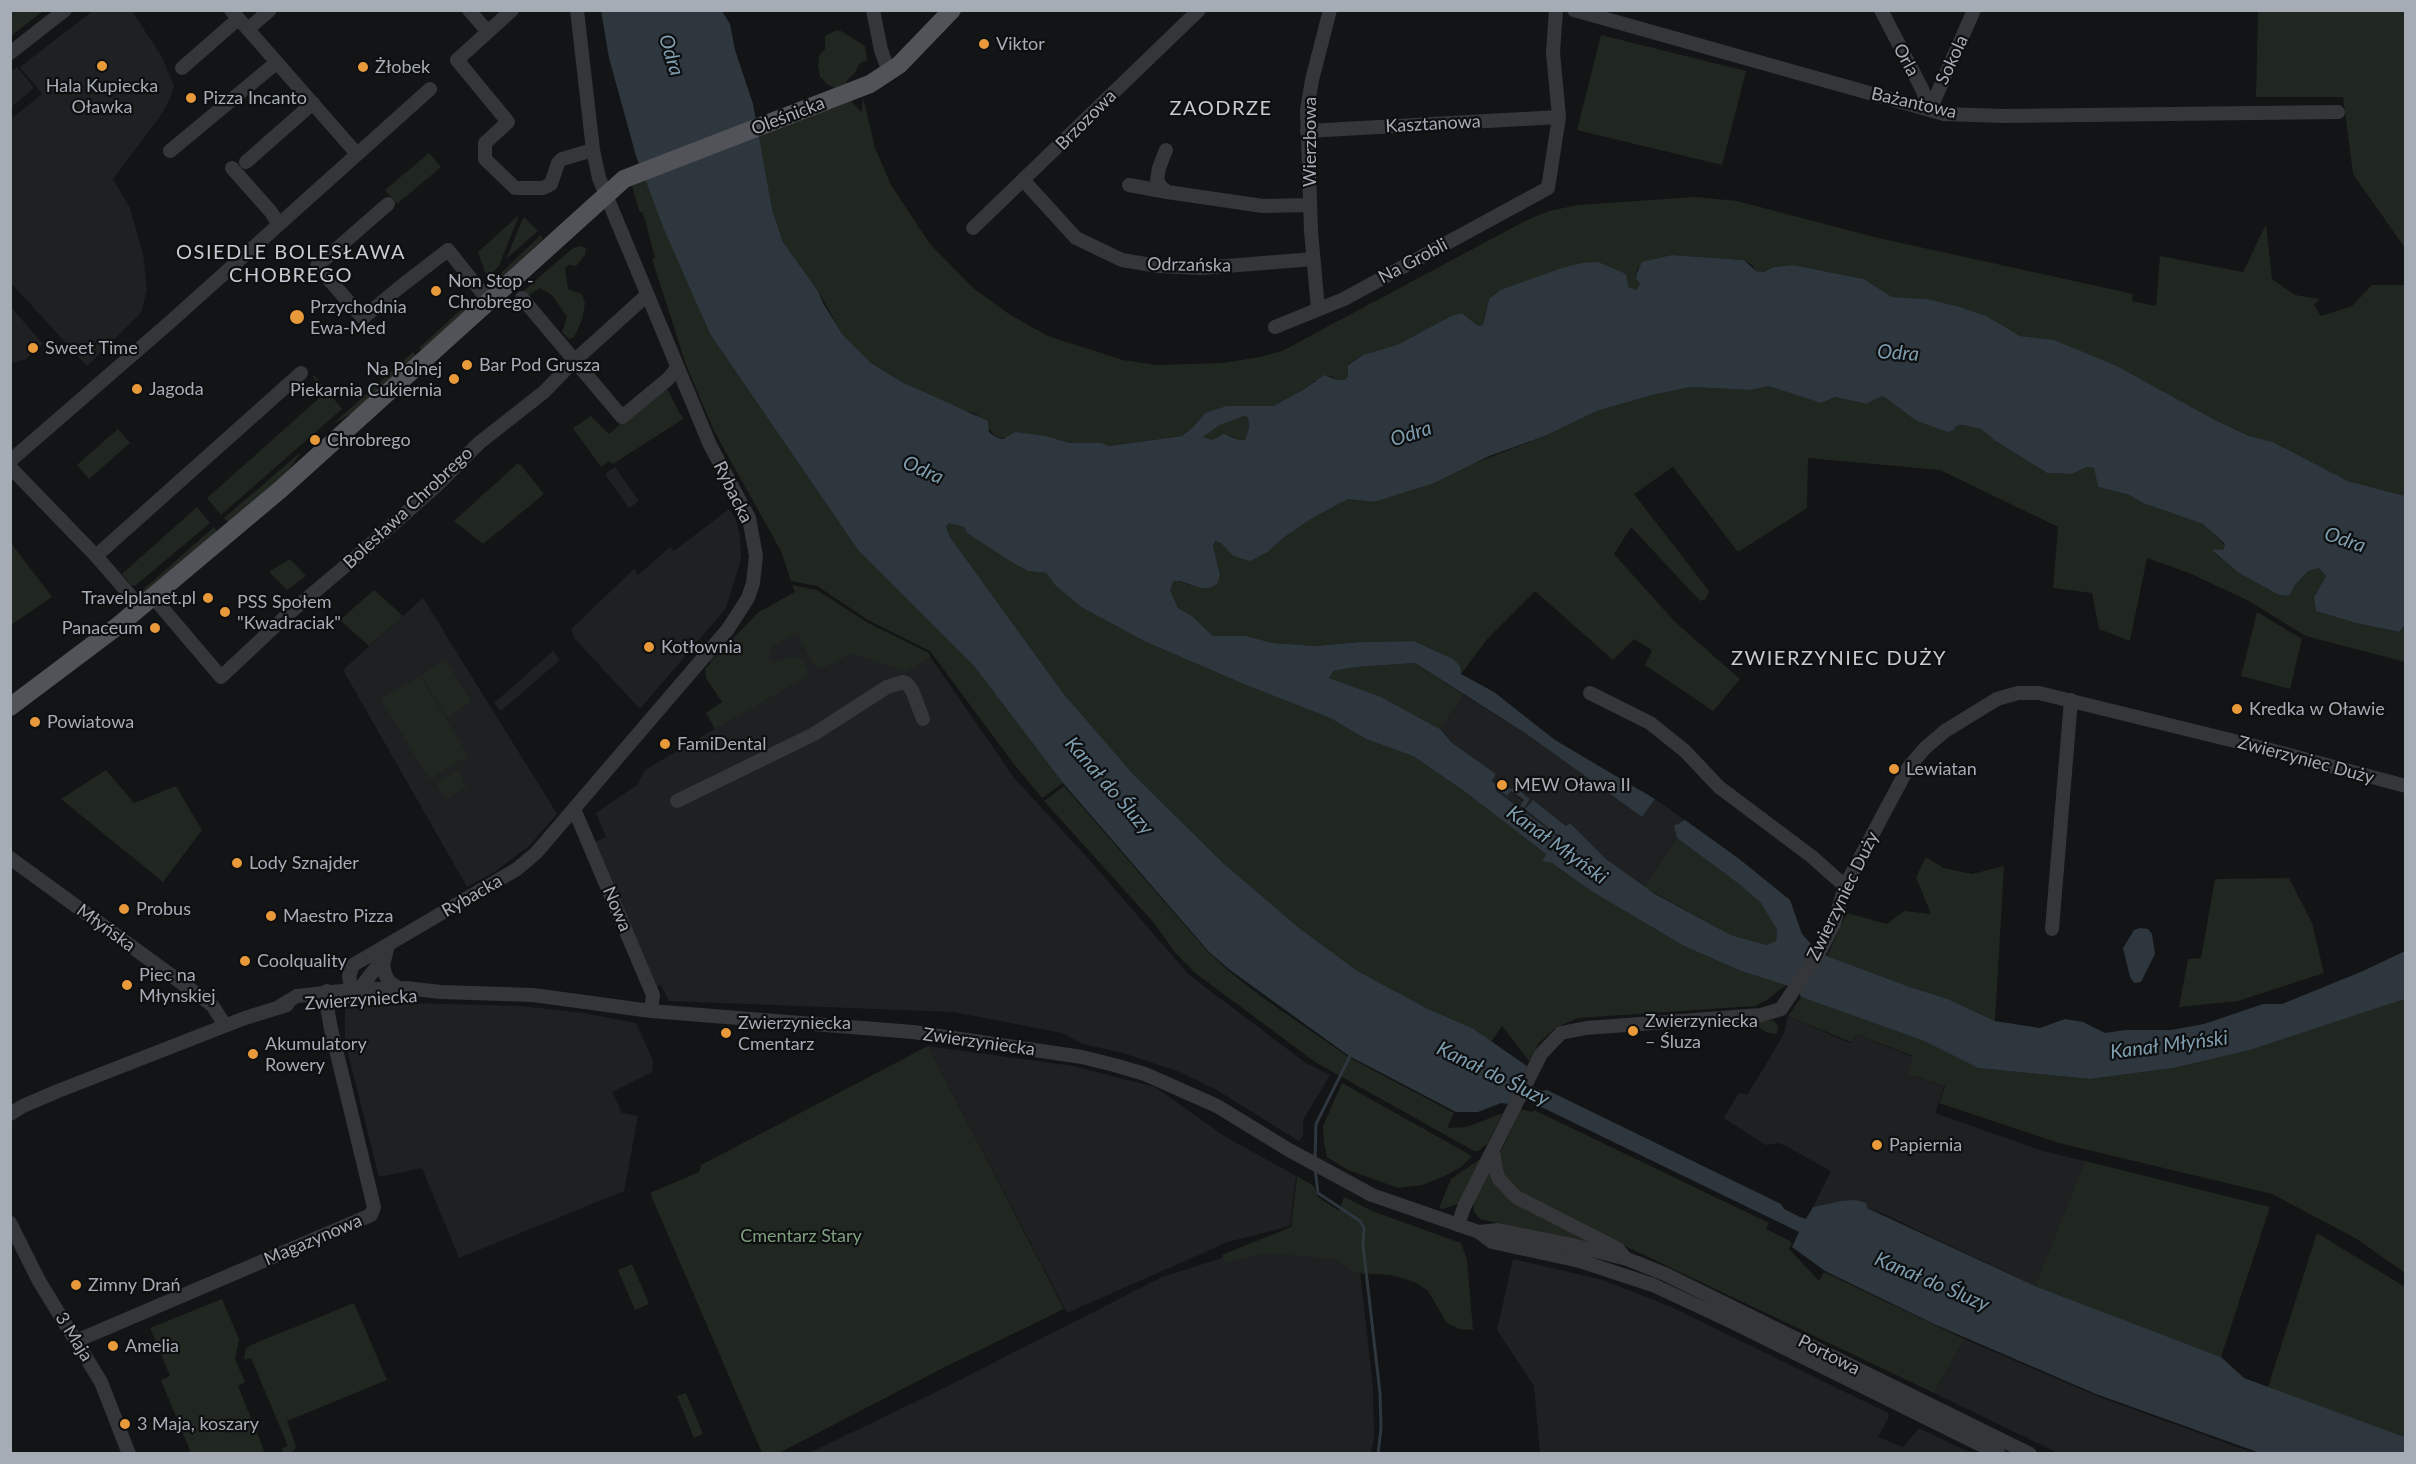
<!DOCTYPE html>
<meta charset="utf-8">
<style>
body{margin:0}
#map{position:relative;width:2416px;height:1464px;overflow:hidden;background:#131415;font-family:Lato,sans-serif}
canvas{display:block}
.frame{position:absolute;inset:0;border:12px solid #a6acb5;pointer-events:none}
</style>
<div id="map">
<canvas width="2416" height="1464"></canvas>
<div class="frame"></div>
</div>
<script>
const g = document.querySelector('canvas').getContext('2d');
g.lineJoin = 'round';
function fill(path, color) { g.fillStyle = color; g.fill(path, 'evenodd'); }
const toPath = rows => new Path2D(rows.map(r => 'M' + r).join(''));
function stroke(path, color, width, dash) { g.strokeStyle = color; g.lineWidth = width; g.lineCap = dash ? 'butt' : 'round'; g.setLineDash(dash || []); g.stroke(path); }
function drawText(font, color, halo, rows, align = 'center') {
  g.font = font + ' Lato,sans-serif'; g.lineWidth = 4.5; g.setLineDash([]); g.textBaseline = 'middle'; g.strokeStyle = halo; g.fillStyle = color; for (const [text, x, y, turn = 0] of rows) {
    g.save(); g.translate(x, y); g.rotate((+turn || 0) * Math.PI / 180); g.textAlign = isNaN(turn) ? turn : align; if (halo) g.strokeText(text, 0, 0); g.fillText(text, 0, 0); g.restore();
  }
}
fill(toPath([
 [94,10,132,11,162,57,174,86,170,99,159,118,113,179,130,208,143,254,147,290,141,313,87,366,11,283,10,120,42,94,20,67],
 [17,67,34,88,11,107,11,72],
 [10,306,43,344,26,359,11,363],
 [615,467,639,501,629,508,605,474],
 [729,509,736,520,740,536,741,559,726,608,640,709,575,639,571,629,634,569,638,575,670,547,674,551],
 [795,592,859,626,929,655,1015,779,1093,864,1189,975,1306,1063,1330,1075,1303,1120,1303,1136,1299,1141,1217,1090,1180,1072,1123,1053,1083,1044,1062,1033,954,1012,669,1001,661,985,653,987,593,843,606,837,596,813,637,785,645,770,740,714,710,661,759,612],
 [423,598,557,814,529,846,493,873,467,887,343,670],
 [553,651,560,660,501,711,494,703],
 [1464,695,1525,733,1642,817,1655,799,1685,820,1677,824,1675,831,1677,838,1644,887,1606,859,1570,823,1567,826,1532,801,1561,838,1558,837,1495,791,1497,789,1507,796,1510,791,1524,801,1521,806,1523,808,1530,799,1516,788,1503,789,1492,780,1496,775,1452,743,1440,729],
 [412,1003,521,1006,583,1013,636,1023,653,1060,652,1072,612,1092,622,1113,638,1116,624,1191,459,1258,422,1168,379,1177,345,1041,345,1008,348,1004],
 [1788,1016,1850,1043,1856,1034,1913,1057,1907,1074,1944,1086,1935,1113,2043,1151,2085,1161,2035,1286,1884,1214,1867,1208,1813,1207,1831,1171,1786,1146,1778,1143,1766,1145,1725,1119,1724,1117,1739,1093,1747,1095,1774,1051,1784,1033],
 [928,1046,1073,1066,1155,1087,1224,1136,1296,1176,1290,1226,1228,1242,1067,1313],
 [1260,1246,1358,1253,1373,1388,1374,1439,1371,1453,807,1454,938,1391,1162,1277],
 [1513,1259,1603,1280,1669,1306,1784,1362,1888,1413,1889,1417,1878,1437,1903,1447,1919,1428,1971,1453,1540,1453,1534,1386,1497,1330],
 [1964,1339,2097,1396,2254,1453,2058,1453,1934,1393]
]), '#1f2022');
fill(toPath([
 [11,10,43,10,43,11,11,36],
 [2258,11,2405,11,2405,248,2353,174,2343,97,2256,97],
 [837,30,841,31,865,46,867,60,859,64,855,73,847,80,847,83,835,88,828,85,820,77,818,66,819,56,825,49,825,36],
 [1601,35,1746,71,1722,165,1577,130],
 [863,97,875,148,891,185,930,244,973,288,1009,314,1048,336,1123,360,1157,365,1223,363,1260,357,1282,351,1525,221,1549,211,1578,205,1695,197,1737,201,1874,237,2133,294,2132,301,2156,306,2160,256,2243,272,2266,224,2272,279,2295,295,2320,299,2314,305,2321,316,2352,306,2372,285,2405,285,2405,496,2348,481,2273,442,2249,436,2217,421,2117,366,2054,341,2020,336,1927,299,1892,297,1864,279,1793,265,1774,267,1764,272,1756,271,1752,265,1744,260,1672,255,1637,269,1636,279,1640,283,1638,290,1630,289,1581,263,1500,290,1489,299,1483,325,1478,326,1462,313,1451,316,1399,344,1363,355,1348,364,1348,376,1345,380,1337,380,1331,376,1314,381,1303,390,1273,406,1226,406,1205,413,1193,427,1182,436,1109,446,1102,443,1070,443,1046,436,997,438,976,414,956,408,902,382,871,363,843,335,818,291,783,242,772,209,758,137,851,101,862,113],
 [429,153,441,167,397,204,385,190],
 [645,180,710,334,858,550,974,666,1063,783,1048,794,1045,793,1047,795,1042,798,1013,763,930,651,868,620,817,586,791,581,781,551,714,431,686,365,652,259,655,258,646,224,643,213,639,211,632,185],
 [519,215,499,266,487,278,478,252],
 [523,218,525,218,538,231,506,259],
 [541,235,543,239,489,289,485,288],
 [581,246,586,248,585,255,576,266,568,265,565,269,568,289,582,294,585,303,582,320,574,337,569,339,562,332,567,317,552,295,540,288,523,299,519,295,560,259,573,248],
 [469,302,472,305,422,351,419,348],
 [413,352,416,356,353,412,333,424],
 [314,375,342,409,221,515,207,498,326,392,312,376],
 [665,385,683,419,613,464,609,461,601,467,573,428,591,416,609,434],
 [1768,386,1821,403,1835,397,1866,404,1883,396,1915,420,1956,426,1963,425,1981,429,1994,440,2047,473,2072,474,2087,467,2094,468,2098,487,2129,495,2143,503,2203,524,2225,545,2223,550,2213,552,2239,573,2279,595,2289,596,2295,585,2308,571,2319,568,2326,576,2314,597,2317,611,2356,623,2399,632,2405,625,2405,662,2306,636,2249,601,2189,573,2147,558,2130,641,2099,629,2092,593,2053,588,2058,527,1940,470,1808,458,1807,508,1738,552,1673,467,1634,494,1709,591,1706,599,1700,601,1631,527,1614,554,1675,622,1740,679,1713,711,1645,665,1652,650,1634,639,1613,660,1535,591,1488,638,1461,674,1453,659,1414,641,1359,642,1316,646,1273,643,1246,636,1213,636,1192,616,1178,608,1170,590,1175,580,1200,588,1220,575,1213,546,1214,541,1221,543,1233,556,1269,551,1283,538,1311,519,1348,499,1374,502,1545,436,1597,411,1652,395,1691,387,1751,390],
 [1244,416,1248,416,1249,428,1245,440,1239,440,1232,436,1219,436,1212,440,1204,439,1203,437,1220,425],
 [118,429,130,443,89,479,77,465],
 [302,451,287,472,228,522,224,518],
 [517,464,521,465,544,494,483,544,454,521],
 [197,507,210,523,136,585,132,586,122,574],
 [949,523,964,527,967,533,1028,571,1046,573,1055,585,1081,607,1146,642,1246,685,1330,718,1366,739,1413,756,1464,791,1546,854,1542,860,1552,863,1591,891,1684,946,1741,971,1786,985,1768,999,1755,1006,1578,1018,1555,1028,1538,1044,1529,1061,1502,1026,1491,1042,1472,1028,1428,1009,1356,970,1298,927,1222,862,1133,774,1063,693,950,537,946,527],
 [214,527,217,531,209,539,140,596,137,595],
 [11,543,52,597,11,625,10,625],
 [290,559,306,576,287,590,269,572],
 [792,585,817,590,868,623,927,652,931,656,918,665,905,671,852,653,822,668,815,667,798,635,794,634,772,647,769,652,769,658,773,662,795,657,802,660,808,672,806,677,715,729,706,713,722,702,706,678,705,669,722,651,724,653,729,650,726,646,759,612,795,592],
 [374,590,403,616,369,646,340,620],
 [2257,612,2302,639,2290,689,2241,676],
 [446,660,471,702,447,717,421,675],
 [1415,663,1464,695,1440,729,1379,696,1329,678,1332,671,1356,667],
 [420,676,468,756,429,779,381,699],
 [106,770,134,803,176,786,202,830,163,882,61,799],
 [458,770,467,787,446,800,436,783],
 [1064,786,1208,952,1229,971,1262,997,1350,1058,1454,1113,1447,1128,1467,1127,1503,1113,1487,1144,1478,1151,1474,1151,1315,1062,1194,972,1174,951,1154,923,1044,801],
 [1677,838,1739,884,1761,903,1777,930,1776,941,1766,945,1731,935,1644,887],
 [1926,857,1944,868,1972,874,2004,866,1995,1021,1948,999,1910,987,1827,956,1847,913,1887,924,1904,911,1931,914,1916,877],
 [2289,878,2312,923,2324,973,2238,1001,2179,1007,2188,959,2201,958,2215,879],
 [1801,997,1924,1041,1978,1068,2090,1079,2174,1068,2250,1050,2405,999,2405,1273,2357,1239,2272,1194,2059,1143,1939,1103,1945,1086,1907,1074,1913,1056,1856,1034,1851,1042,1788,1016],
 [1773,1020,1778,1026,1777,1034,1768,1033,1755,1025,1755,1022],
 [928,1046,1064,1309,947,1366,779,1453,762,1453,650,1193,699,1172,701,1165],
 [1342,1083,1472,1156,1461,1167,1447,1175,1422,1185,1398,1188,1348,1170,1327,1157,1324,1144,1323,1126],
 [1521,1109,1532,1112,1534,1110,1769,1223,1766,1229,1790,1241,1792,1244,1789,1249,1819,1281,1824,1272,1964,1339,1934,1393,1522,1197,1501,1173,1500,1153],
 [1480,1159,1483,1160,1460,1203,1443,1209,1439,1208,1451,1179],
 [2085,1161,2270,1207,2221,1357,2035,1286],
 [1487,1172,1490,1172,1502,1189,1606,1246,1480,1219,1474,1212,1473,1200],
 [1297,1176,1314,1186,1318,1197,1339,1211,1344,1197,1372,1211,1461,1243,1467,1259,1473,1330,1459,1329,1447,1323,1428,1291,1415,1282,1391,1275,1354,1273,1335,1259,1265,1253,1225,1263,1222,1255,1291,1227],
 [2317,1233,2405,1287,2405,1437,2268,1387],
 [632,1264,649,1304,635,1310,618,1270],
 [222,1299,239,1339,235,1359,245,1382,238,1386,265,1453,191,1453,161,1380,170,1376,150,1328],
 [354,1303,387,1380,287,1421,296,1446,294,1451,285,1453,281,1449,288,1446,251,1358,245,1360,244,1357,246,1349,251,1345],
 [686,1393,703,1434,694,1438,677,1396]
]), '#202720');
fill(toPath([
 [601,11,722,11,730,24,735,50,753,104,772,209,783,242,818,291,823,303,843,335,871,363,902,382,988,421,989,432,997,438,1003,439,1015,432,1046,436,1070,443,1102,443,1109,446,1182,436,1193,427,1205,413,1226,406,1273,406,1303,390,1324,375,1337,380,1345,380,1348,376,1348,365,1363,355,1399,344,1451,316,1462,313,1478,326,1483,325,1489,299,1500,290,1562,268,1581,263,1598,262,1626,274,1628,287,1637,290,1640,283,1636,279,1637,273,1642,262,1672,255,1744,260,1756,271,1764,272,1774,267,1793,265,1864,279,1892,297,1927,299,1959,307,1986,316,2020,336,2054,340,2117,366,2217,421,2249,436,2273,442,2348,481,2405,496,2405,625,2399,632,2356,623,2316,611,2314,597,2326,576,2319,568,2308,571,2295,585,2289,596,2279,595,2239,573,2213,551,2215,549,2223,550,2225,544,2203,524,2143,503,2129,495,2098,487,2094,468,2087,467,2072,474,2047,473,1994,440,1981,429,1963,425,1956,426,1954,430,1947,432,1915,420,1883,396,1866,404,1835,397,1821,403,1768,386,1751,390,1691,387,1652,395,1597,411,1545,436,1489,456,1434,483,1374,502,1348,499,1311,519,1283,538,1269,551,1250,561,1233,556,1221,543,1215,541,1213,546,1220,575,1217,584,1210,588,1200,588,1180,581,1174,581,1170,590,1178,608,1192,616,1213,636,1246,636,1273,643,1316,646,1359,642,1414,641,1453,659,1460,666,1461,674,1494,692,1555,740,1655,799,1642,817,1525,733,1415,663,1356,667,1333,671,1329,678,1379,696,1440,729,1452,743,1496,774,1492,781,1503,789,1516,788,1530,799,1524,808,1520,806,1524,800,1511,791,1507,796,1497,789,1495,790,1558,837,1560,837,1525,809,1533,800,1566,826,1570,823,1606,859,1655,894,1731,935,1766,945,1776,941,1777,930,1761,903,1739,884,1677,838,1674,826,1685,820,1738,858,1790,900,1802,934,1819,953,1910,987,1948,999,1995,1021,2040,1028,2065,1019,2083,1022,2105,1033,2125,1030,2171,1030,2204,1024,2263,1004,2282,1004,2363,971,2405,951,2405,999,2250,1050,2174,1068,2090,1079,1978,1068,1924,1041,1801,997,1798,989,1741,971,1684,946,1591,891,1552,863,1542,861,1546,854,1464,791,1413,756,1366,739,1330,718,1246,685,1146,642,1081,607,1055,585,1046,573,1028,571,1010,561,967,533,964,527,949,523,946,527,950,537,1063,693,1133,774,1222,862,1298,927,1356,970,1428,1009,1472,1028,1527,1066,1520,1081,1542,1091,1547,1090,1781,1204,1784,1209,1800,1217,1806,1219,1813,1207,1841,1201,1855,1200,1866,1203,1867,1208,2035,1286,2221,1357,2244,1378,2405,1437,2405,1453,2260,1453,2096,1394,1936,1325,1825,1271,1792,1247,1799,1232,1531,1102,1513,1095,1508,1104,1501,1103,1478,1112,1456,1112,1349,1056,1230,970,1209,952,1063,783,974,666,858,550,710,334,664,229,636,156,609,58],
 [1244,416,1248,417,1249,428,1245,440,1239,440,1224,434,1212,440,1203,437,1220,425],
 [2140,928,2148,929,2152,934,2155,954,2141,982,2134,983,2130,977,2123,948,2134,930]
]), '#2d373d');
stroke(toPath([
 [1315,1159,1316,1124,1351,1054],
 [1315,1168,1318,1193,1360,1221,1364,1228,1363,1245,1380,1393,1381,1428,1378,1454]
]), '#2d373d', 3);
stroke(toPath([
 [231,10,357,154],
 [469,10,488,32],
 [512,10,457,60,508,122,485,143,485,159,515,188,543,188,551,184,558,163,562,159,593,150],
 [873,10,881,50,889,72],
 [1574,10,1944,114,2003,116,2338,112],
 [1881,10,1922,89,1930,110],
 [248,29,270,10],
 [10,53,65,10],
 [182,68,238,19],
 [1930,110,1974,10],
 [1307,131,1559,117],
 [1166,150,1159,168,1157,180,1161,187,1167,192,1263,206,1310,205],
 [170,151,276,63],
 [246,162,313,103],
 [232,168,271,212,278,223],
 [1024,181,1076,238,1122,260,1158,266,1202,268,1313,259],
 [1129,185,1167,192],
 [388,204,317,266,363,318,400,287,448,250,488,300],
 [973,228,1199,10],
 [522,298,622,417,668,379,677,368],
 [1318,309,1311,231,1307,110,1312,80,1330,10],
 [1275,327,1344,299,1548,188,1559,117,1553,52,1556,10],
 [10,461,169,323,430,89],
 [10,467,96,556,129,594,139,609],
 [96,556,301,373],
 [153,597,221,677,286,616,356,557,436,486,479,443,544,392,574,361,647,295],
 [1590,693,1650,723,1685,751,1719,787,1811,856,1845,886],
 [677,801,814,734,887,687,903,682,907,684,912,690,923,719],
 [574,809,653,995,651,1011],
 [10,858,212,1005,225,1025],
 [2052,929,2071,700],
 [388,945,383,965,385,974,389,982,400,989],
 [356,994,384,957],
 [353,998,349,976,353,965,517,869,536,853,728,629,748,598,753,583,756,556,749,518,710,445,599,178,593,150,577,10],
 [280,1006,297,996,351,990,406,988,441,992,533,995,651,1011,913,1032,1082,1057,1114,1065,1145,1074,1217,1106,1289,1150,1372,1195,1479,1232,1492,1242,1580,1261,1653,1285,1730,1321,1999,1454],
 [10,1114,23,1106,58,1091,245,1018,287,1005],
 [1493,1150,1496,1171,1499,1179,1516,1197,1618,1249,1625,1258],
 [10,1223,39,1281,101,1382,129,1454],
 [1458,1225,1464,1207,1541,1054,1561,1033,1586,1028,1761,1015,1781,1009,1821,949,1834,924,1845,886,1908,768,1925,748,1945,731,1997,699,2018,693,2039,693,2259,747,2406,786],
 [1479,1232,1498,1230,1572,1245,1627,1259,1665,1274,2030,1454],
 [76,1341,371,1215,374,1207,331,1029,326,1001,327,991]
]), '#35363a', 14);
stroke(toPath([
 [10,707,119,625,281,489,624,179,870,84,899,65,952,10]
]), '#515359', 18);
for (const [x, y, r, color] of [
 [984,44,6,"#e89939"],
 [102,66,6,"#e89939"],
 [363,67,6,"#e89939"],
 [191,98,6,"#e89939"],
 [436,291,6,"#e89939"],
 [297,317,8,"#e89939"],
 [33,348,6,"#e89939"],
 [467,365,6,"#e89939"],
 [454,379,6,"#e89939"],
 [137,389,6,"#e89939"],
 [315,440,6,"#e89939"],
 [208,598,6,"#e89939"],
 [225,612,6,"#e89939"],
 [155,628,6,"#e89939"],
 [649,647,6,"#e89939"],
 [2237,709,6,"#e89939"],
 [35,722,6,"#e89939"],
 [665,744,6,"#e89939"],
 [1894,769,6,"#e89939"],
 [1502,785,6,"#e89939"],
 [237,863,6,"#e89939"],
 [124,909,6,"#e89939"],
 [271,916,6,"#e89939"],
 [245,961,6,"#e89939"],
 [127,985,6,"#e89939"],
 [1633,1031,6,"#e89939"],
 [726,1033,6,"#e89939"],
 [253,1054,6,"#e89939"],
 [1877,1145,6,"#e89939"],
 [76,1285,6,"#e89939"],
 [113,1346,6,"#e89939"],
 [125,1424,6,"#e89939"]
]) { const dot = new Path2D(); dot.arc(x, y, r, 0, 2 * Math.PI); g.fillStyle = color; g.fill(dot); stroke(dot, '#0e0f10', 2); }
drawText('18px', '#a6acb5', '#0e0f10', [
 ["Viktor",996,44],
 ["Żłobek",375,67],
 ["Hala Kupiecka",102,86,"center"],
 ["Oławka",102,107,"center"],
 ["Pizza Incanto",203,98],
 ["Non Stop -",448,281],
 ["Chrobrego",448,302],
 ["Przychodnia",310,307],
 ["Ewa-Med",310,328],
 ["Sweet Time",45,348],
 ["Bar Pod Grusza",479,365],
 ["Na Polnej",442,369,"right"],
 ["Piekarnia Cukiernia",442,390,"right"],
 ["Jagoda",149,389],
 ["Chrobrego",327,440],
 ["Travelplanet.pl",196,598,"right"],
 ["PSS Społem",237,602],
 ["\"Kwadraciak\"",237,623],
 ["Panaceum",143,628,"right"],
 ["Kotłownia",661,647],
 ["Kredka w Oławie",2249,709],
 ["Powiatowa",47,722],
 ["FamiDental",677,744],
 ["Lewiatan",1906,769],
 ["MEW Oława II",1514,785],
 ["Lody Sznajder",249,863],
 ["Probus",136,909],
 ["Maestro Pizza",283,916],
 ["Coolquality",257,961],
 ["Piec na",139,975],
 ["Młynskiej",139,996],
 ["Zwierzyniecka",1645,1021],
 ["– Śluza",1645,1042],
 ["Zwierzyniecka",738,1023],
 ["Cmentarz",738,1044],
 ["Akumulatory",265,1044],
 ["Rowery",265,1065],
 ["Papiernia",1889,1145],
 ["Zimny Drań",88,1285],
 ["Amelia",125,1346],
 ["3 Maja, koszary",137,1424]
], 'left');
drawText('18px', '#a6acb5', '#0e0f10', [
 ["Orla",1906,60,62],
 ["Sokola",1952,60,-65],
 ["Bażantowa",1914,103,13],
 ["Oleśnicka",788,116,-21],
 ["Brzozowa",1086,120,-45],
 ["Kasztanowa",1433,124,-3],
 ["Wierzbowa",1310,142,-90],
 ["Na Grobli",1413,261,-28],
 ["Odrzańska",1189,265,1],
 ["Rybacka",733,492,64],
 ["Bolesława Chrobrego",408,508,-43],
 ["Zwierzyniec Duży",2306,760,15],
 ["Rybacka",472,896,-30],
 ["Zwierzyniec Duży",1843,896,-64],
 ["Nowa",617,909,67],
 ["Młyńska",106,928,36],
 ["Zwierzyniecka",361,1000,-4],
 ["Zwierzyniecka",979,1042,8],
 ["Magazynowa",313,1240,-23],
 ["3 Maja",74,1337,58],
 ["Portowa",1829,1355,27]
]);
drawText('18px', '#7f9f7e', '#0e0f10', [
 ["Cmentarz Stary",801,1236]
]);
drawText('italic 20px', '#7e9dae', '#0e0f10', [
 ["Odra",671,55,73],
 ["Odra",1898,353,4],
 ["Odra",1411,434,-18],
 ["Odra",923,470,24],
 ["Odra",2345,540,19],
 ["Kanał do Śluzy",1109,786,49],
 ["Kanał Młyński",1557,845,36],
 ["Kanał Młyński",2169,1045,-7],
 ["Kanał do Śluzy",1493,1074,26],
 ["Kanał do Śluzy",1932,1282,23]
]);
g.letterSpacing = '1.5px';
drawText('20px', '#c6cad1', '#0e0f10', [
 ["ZAODRZE",1221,109],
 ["OSIEDLE BOLESŁAWA",291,253],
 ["CHOBREGO",291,276],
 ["ZWIERZYNIEC DUŻY",1839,659]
]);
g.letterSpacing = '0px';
</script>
